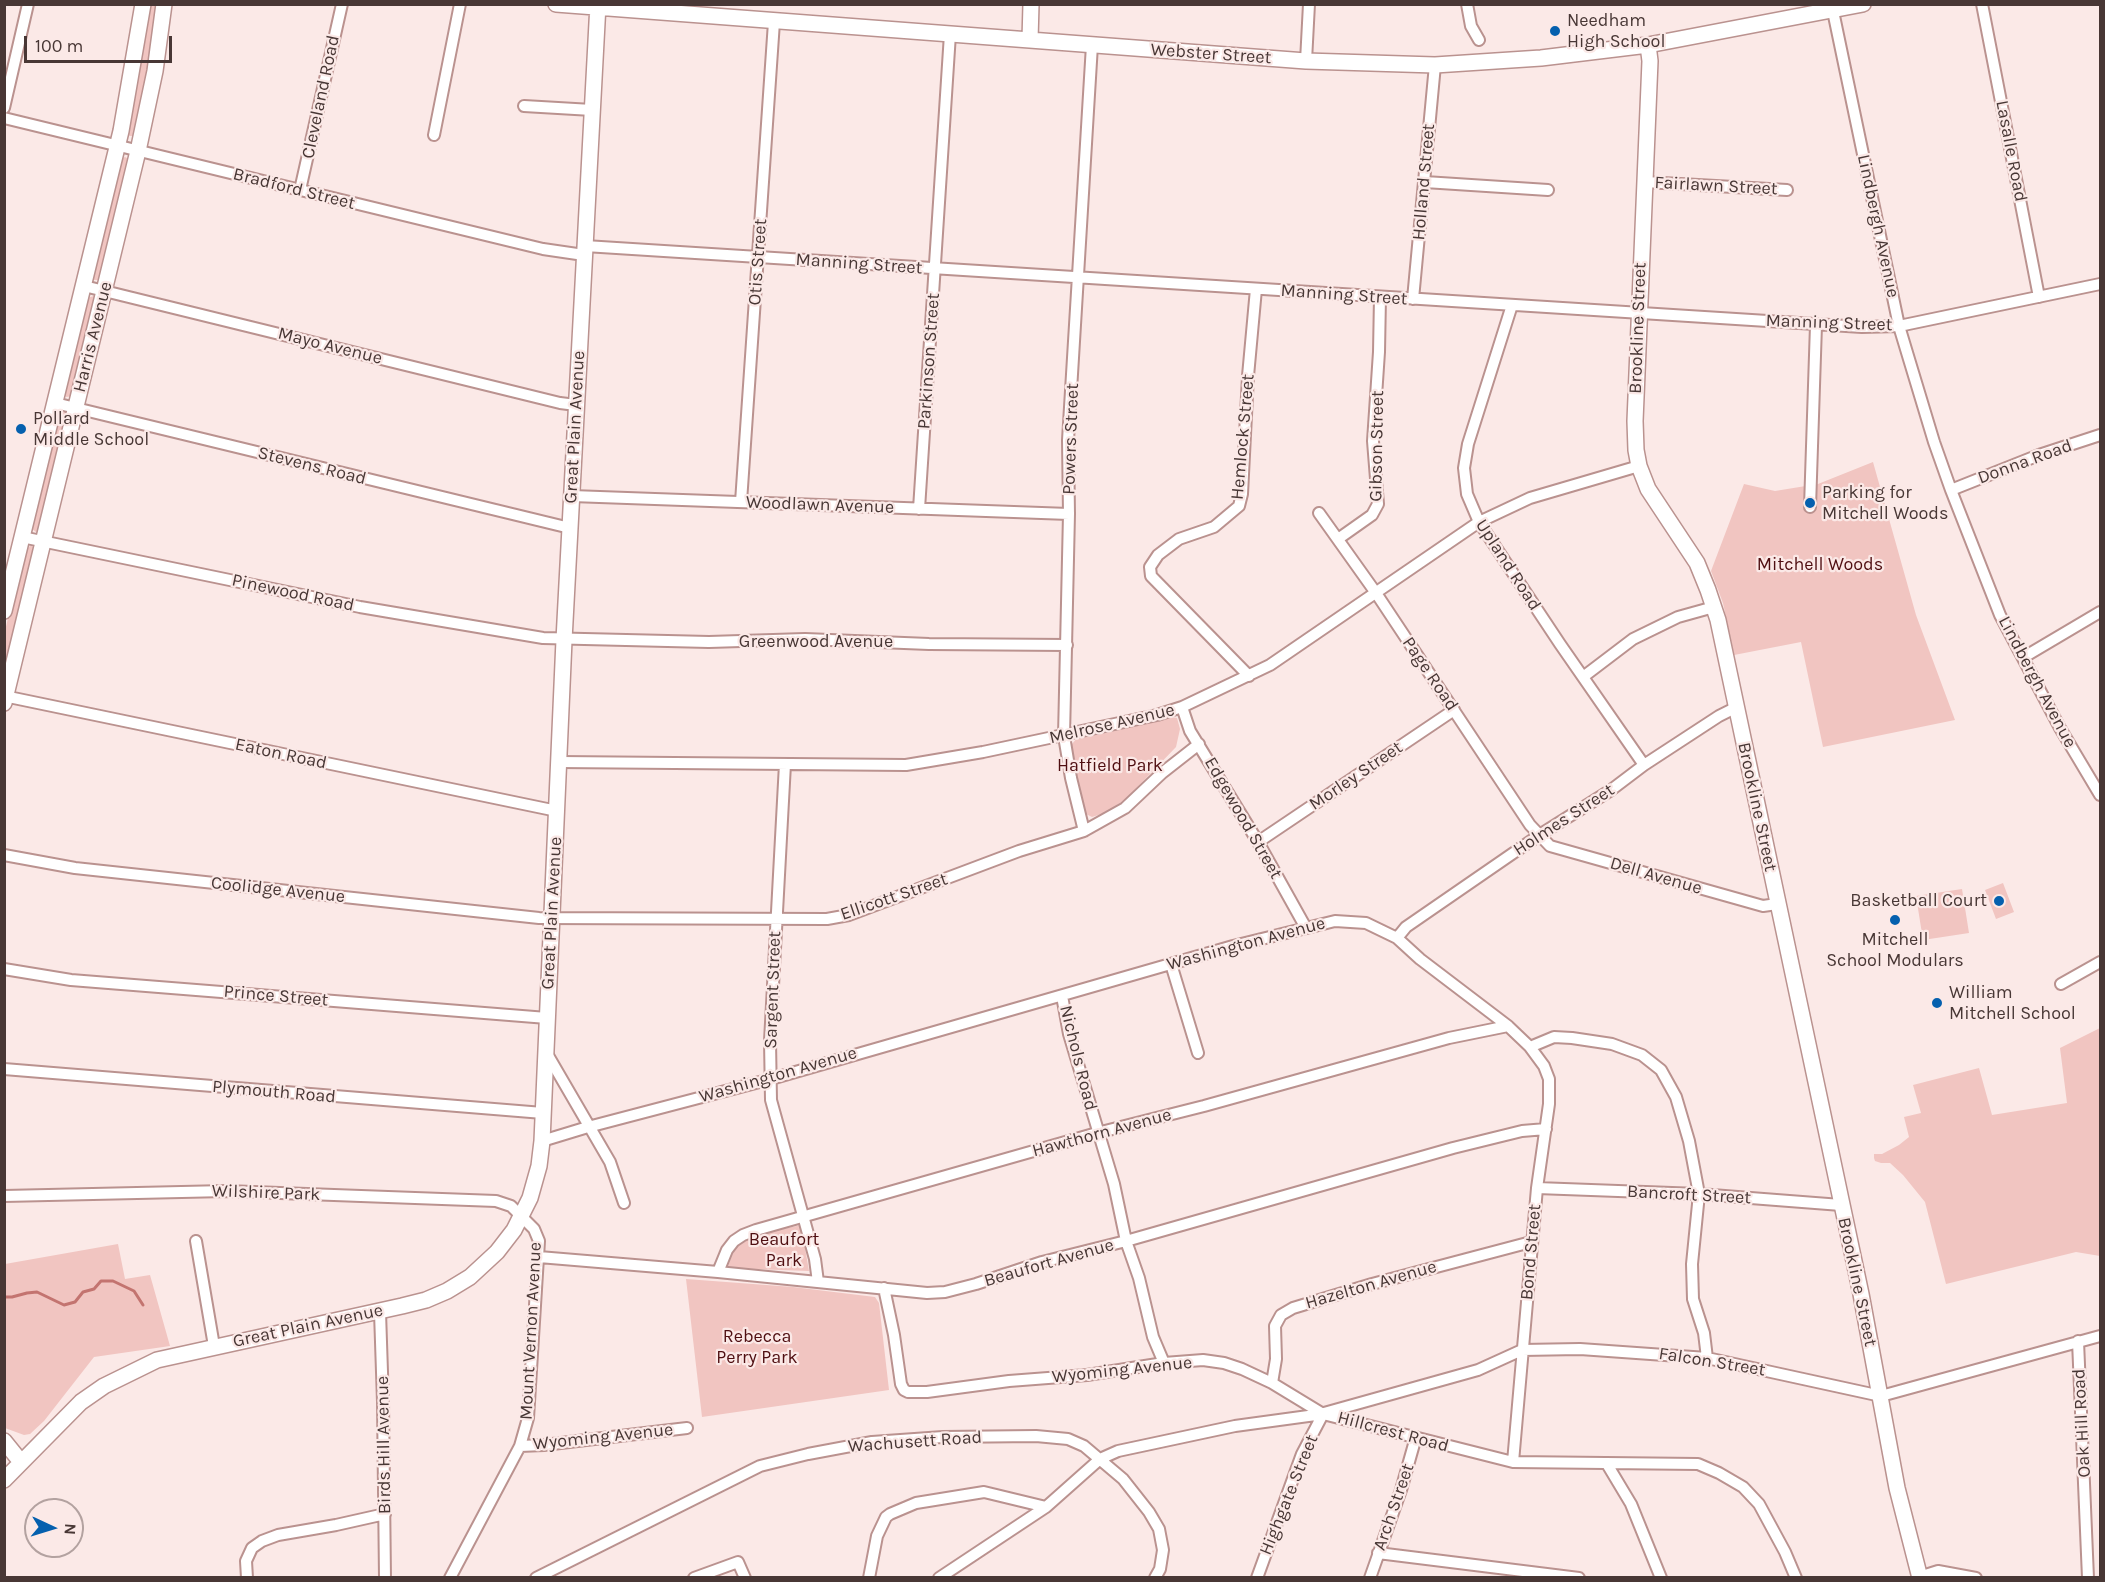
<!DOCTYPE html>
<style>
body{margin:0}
#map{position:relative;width:2105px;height:1582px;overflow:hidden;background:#fbe9e7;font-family:Karla,sans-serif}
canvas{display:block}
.frame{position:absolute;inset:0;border:6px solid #483735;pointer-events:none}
.north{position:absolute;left:24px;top:1498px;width:60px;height:60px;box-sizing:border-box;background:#fbe9e7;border:2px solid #b3a2a0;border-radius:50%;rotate:94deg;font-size:16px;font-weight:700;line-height:24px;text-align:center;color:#483735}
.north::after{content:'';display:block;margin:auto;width:21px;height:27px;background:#0560ae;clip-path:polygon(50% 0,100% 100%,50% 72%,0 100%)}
.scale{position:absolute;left:24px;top:36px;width:148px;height:27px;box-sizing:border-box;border:3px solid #483735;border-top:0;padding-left:8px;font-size:18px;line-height:21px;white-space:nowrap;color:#483735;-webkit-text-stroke:4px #fbe9e7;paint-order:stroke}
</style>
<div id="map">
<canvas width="2105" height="1582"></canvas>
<div class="frame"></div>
<div class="north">N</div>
<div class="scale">100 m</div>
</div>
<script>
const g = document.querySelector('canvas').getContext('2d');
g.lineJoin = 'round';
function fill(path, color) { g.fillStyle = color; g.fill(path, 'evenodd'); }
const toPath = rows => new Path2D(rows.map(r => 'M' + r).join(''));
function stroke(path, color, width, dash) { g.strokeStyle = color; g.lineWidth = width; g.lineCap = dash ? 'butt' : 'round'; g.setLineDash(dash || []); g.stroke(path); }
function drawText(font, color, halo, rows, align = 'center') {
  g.font = font + ' Karla,sans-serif'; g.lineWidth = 4.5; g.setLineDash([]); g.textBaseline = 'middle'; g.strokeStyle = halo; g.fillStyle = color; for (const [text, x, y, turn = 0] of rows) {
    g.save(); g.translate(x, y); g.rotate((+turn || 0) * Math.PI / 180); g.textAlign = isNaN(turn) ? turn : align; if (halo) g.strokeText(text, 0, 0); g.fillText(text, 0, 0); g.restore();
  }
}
fill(toPath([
 [147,5,159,5,154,41,135,136,130,136,127,134],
 [125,157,129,159,100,280,94,280,92,278,121,159],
 [94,296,96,298,74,396,66,397,63,393,87,298],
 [65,412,67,413,39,531,36,532,32,529,59,413],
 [1873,462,1916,615,1955,720,1823,747,1801,642,1734,655,1723,603,1711,571,1744,484,1775,491,1818,484],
 [31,545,36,550,5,682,5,631,23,553],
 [1167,716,1177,718,1180,729,1176,747,1126,799,1105,813,1092,817,1084,813,1071,757,1072,744,1078,737],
 [2003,883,2014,912,1996,919,1985,890],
 [1962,889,1969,933,1923,940,1916,896],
 [2100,1028,2100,1256,2076,1252,1946,1284,1925,1202,1903,1175,1890,1163,1881,1163,1875,1161,1874,1158,1874,1154,1882,1154,1899,1145,1909,1137,1904,1117,1921,1113,1913,1085,1979,1068,1992,1115,2067,1103,2060,1048],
 [801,1225,809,1271,727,1268,737,1244,756,1235],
 [118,1244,125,1279,150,1275,170,1346,94,1357,44,1421,30,1434,24,1435,5,1428,5,1264],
 [686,1279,793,1287,875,1297,879,1303,889,1390,702,1417]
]), '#f1c5c1');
stroke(toPath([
 [4,1297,12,1297,27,1293,37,1292,64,1305,75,1302,83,1292,94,1289,101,1281,113,1281,134,1291,143,1305]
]), '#c37470', 3);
const street = toPath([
 [1467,4,1471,26,1479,40],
 [1982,4,2039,297],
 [1833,11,1899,326,1934,442,1951,490,2000,615,2060,728,2100,795],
 [1306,61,1309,4],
 [524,106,592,110],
 [4,108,28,4],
 [4,118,543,249,584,255],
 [434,135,460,4],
 [1425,182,1548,190],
 [1645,182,1787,190],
 [300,190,342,4],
 [585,246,1862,327,1899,326,2100,284],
 [84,286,560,403,576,405],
 [1413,299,1435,65],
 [1512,305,1468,444,1464,468,1467,494,1479,522,1560,644,1644,765],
 [55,403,570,528],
 [1951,490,2039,455,2100,435],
 [572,496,1069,514],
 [741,502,774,22],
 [1810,507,1816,325],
 [919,509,950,34],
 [1319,513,1376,593,1530,825,1550,846,1763,906,1777,904],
 [22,537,360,607,543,638,709,642,805,639,929,644,1067,645],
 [1338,539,1372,515,1378,504,1373,441,1379,352,1380,297],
 [2024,657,2100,612],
 [1249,676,1151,576,1150,567,1158,555,1179,539,1214,527,1239,506,1242,494,1248,376,1256,289],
 [1583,677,1633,639,1678,617,1714,607],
 [4,696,557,811],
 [1182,707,1190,731,1258,842,1306,928],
 [559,762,906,765,983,752,1157,715,1182,707,1270,665,1479,522,1530,498,1639,466],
 [785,764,770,1041,771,1100,815,1259,818,1282],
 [1084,831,1071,778,1064,736,1069,514,1068,440,1092,45],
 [1258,842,1454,710],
 [4,855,75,868,539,918,827,919,849,915,1019,851,1084,831,1125,808,1162,773,1199,744],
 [1397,938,1406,927,1538,836,1611,790,1644,765,1719,716,1735,708],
 [1171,964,1198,1053],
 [4,969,71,980,547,1018],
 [2061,984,2100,962],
 [1062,996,1069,1034,1114,1184,1126,1241,1139,1278,1153,1337,1164,1363],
 [546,1052,610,1162,624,1203],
 [4,1069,543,1113],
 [542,1141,588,1127,771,1079,1233,946,1335,921,1366,923,1397,938,1420,959,1508,1026,1530,1047,1554,1037,1572,1038,1612,1044,1642,1055,1661,1070,1676,1097,1689,1141,1699,1194,1692,1264,1693,1299,1704,1333,1707,1358],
 [1537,1188,1699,1194,1841,1205],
 [4,1196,226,1191,496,1201,511,1206,534,1229,539,1241,528,1418,520,1446,450,1578],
 [196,1241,214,1346],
 [539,1257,718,1272,927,1293,945,1292,976,1284,1042,1262,1126,1241,1453,1148,1522,1131,1546,1129],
 [718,1272,727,1250,734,1241,743,1235,756,1230,1097,1133,1204,1106,1449,1038,1508,1026],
 [884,1288,894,1335,901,1384,904,1390,908,1392,927,1392,1009,1381,1087,1375,1164,1363,1203,1360,1224,1363,1242,1369,1272,1383,1323,1414],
 [380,1312,383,1402,385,1578],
 [2078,1341,2088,1578],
 [1272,1383,1276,1359,1275,1326,1281,1315,1293,1308,1372,1284,1531,1242],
 [1324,1413,1478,1370,1522,1350,1580,1349,1707,1358,1881,1396,2100,1336],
 [520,1446,544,1445,687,1428],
 [1513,1462,1537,1188,1549,1104,1549,1079,1544,1066,1530,1047],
 [1607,1464,1631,1504,1661,1578],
 [1378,1553,1579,1578],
 [1919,1577,1938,1571,1976,1578],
 [247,1578,246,1561,252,1548,262,1541,278,1535,336,1525,385,1514],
 [536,1578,760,1466,808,1454,872,1442,943,1437,1036,1436,1068,1439,1084,1446,1123,1479,1149,1512,1159,1529,1163,1550,1160,1569,1155,1578],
 [694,1578,738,1562,745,1578],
 [869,1578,877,1536,886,1517,890,1514,916,1503,984,1492,1046,1507],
 [939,1578,1046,1507,1100,1459,1118,1451,1235,1426,1323,1414,1513,1462,1698,1464,1719,1473,1743,1487,1759,1504,1785,1552,1796,1578],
 [1257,1578,1302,1454,1323,1414],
 [1370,1578,1401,1490,1416,1437]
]);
const secondary = toPath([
 [556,4,1306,61,1435,65,1541,58,1648,45,1863,4],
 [1030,40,1031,4],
 [1648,45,1650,61,1635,421,1636,450,1639,466,1648,489,1697,563,1708,590,1718,620,1861,1294,1897,1488,1920,1578],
 [4,611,121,131,143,4],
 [4,703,138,151,155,71,164,4],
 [4,1441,21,1462],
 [4,1480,81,1402,104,1386,157,1360,402,1306,426,1300,447,1291,470,1277,497,1252,514,1230,530,1198,539,1166,542,1141,564,640,598,4]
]);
stroke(street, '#ba928f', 14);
stroke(secondary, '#ba928f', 18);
stroke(street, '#fff', 10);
stroke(secondary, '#fff', 15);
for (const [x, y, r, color] of [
 [1555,31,6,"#0560ae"],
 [21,429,6,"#0560ae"],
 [1810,503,6,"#0560ae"],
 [1999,901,6,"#0560ae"],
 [1895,920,6,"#0560ae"],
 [1937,1003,6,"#0560ae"]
]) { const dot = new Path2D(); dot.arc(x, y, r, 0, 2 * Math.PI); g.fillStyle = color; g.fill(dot); stroke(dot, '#fbe9e7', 2); }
drawText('18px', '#483735', '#fbe9e7', [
 ["Needham",1567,21],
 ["High School",1567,42],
 ["Pollard",33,419],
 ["Middle School",33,440],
 ["Parking for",1822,493],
 ["Mitchell Woods",1822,514],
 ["Basketball Court",1987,901,"right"],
 ["Mitchell",1895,940,"center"],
 ["School Modulars",1895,961,"center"],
 ["William",1949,993],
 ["Mitchell School",1949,1014]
], 'left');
drawText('18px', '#483735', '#fbe9e7', [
 ["Webster Street",1211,54,4],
 ["Cleveland Road",321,97,-78],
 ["Lasalle Road",2011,151,79],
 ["Holland Street",1424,182,-85],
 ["Fairlawn Street",1716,186,3],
 ["Bradford Street",294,189,14],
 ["Lindbergh Avenue",1878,226,78],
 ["Otis Street",758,262,-86],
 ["Manning Street",859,264,4],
 ["Manning Street",1344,295,4],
 ["Manning Street",1829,323,2],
 ["Brookline Street",1638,328,-88],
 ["Harris Avenue",93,337,-76],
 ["Mayo Avenue",330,346,14],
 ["Parkinson Street",929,361,-86],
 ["Great Plain Avenue",575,427,-87],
 ["Hemlock Street",1243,437,-85],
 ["Powers Street",1071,439,-88],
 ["Gibson Street",1377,446,-89],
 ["Donna Road",2025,462,-20],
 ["Stevens Road",312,466,14],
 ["Woodlawn Avenue",820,505,2],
 ["Upland Road",1508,565,57],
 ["Pinewood Road",293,593,12],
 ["Greenwood Avenue",816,642],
 ["Page Road",1430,674,56],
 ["Lindbergh Avenue",2037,682,62],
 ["Melrose Avenue",1112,724,-13],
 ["Eaton Road",281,754,12],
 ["Morley Street",1356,776,-34],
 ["Brookline Street",1757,807,78],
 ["Edgewood Street",1243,818,60],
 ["Holmes Street",1564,820,-33],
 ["Dell Avenue",1656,876,16],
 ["Coolidge Avenue",278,890,6],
 ["Ellicott Street",894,897,-19],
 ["Great Plain Avenue",552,913,-87],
 ["Washington Avenue",1246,944,-15],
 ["Sargent Street",773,990,-88],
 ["Prince Street",276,996,5],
 ["Nichols Road",1078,1058,76],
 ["Washington Avenue",778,1075,-16],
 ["Plymouth Road",274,1092,5],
 ["Hawthorn Avenue",1102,1133,-15],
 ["Wilshire Park",266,1193,2],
 ["Bancroft Street",1689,1195,3],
 ["Bond Street",1531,1252,-85],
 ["Beaufort Avenue",1049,1263,-16],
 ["Brookline Street",1857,1282,78],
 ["Hazelton Avenue",1371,1285,-16],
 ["Great Plain Avenue",308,1326,-12],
 ["Mount Vernon Avenue",531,1331,-87],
 ["Falcon Street",1712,1362,9],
 ["Wyoming Avenue",1122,1370,-6],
 ["Oak Hill Road",2082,1423,-93],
 ["Hillcrest Road",1393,1432,15],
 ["Wyoming Avenue",603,1437,-6],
 ["Wachusett Road",915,1442,-4],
 ["Birds Hill Avenue",384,1445,-91],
 ["Highgate Street",1289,1495,-68],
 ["Arch Street",1394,1507,-71]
]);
drawText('18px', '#4f0e11', '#fbe9e7', [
 ["Mitchell Woods",1820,565],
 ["Hatfield Park",1110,766],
 ["Beaufort",784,1240],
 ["Park",784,1261],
 ["Rebecca",757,1337],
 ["Perry Park",757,1358]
]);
</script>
